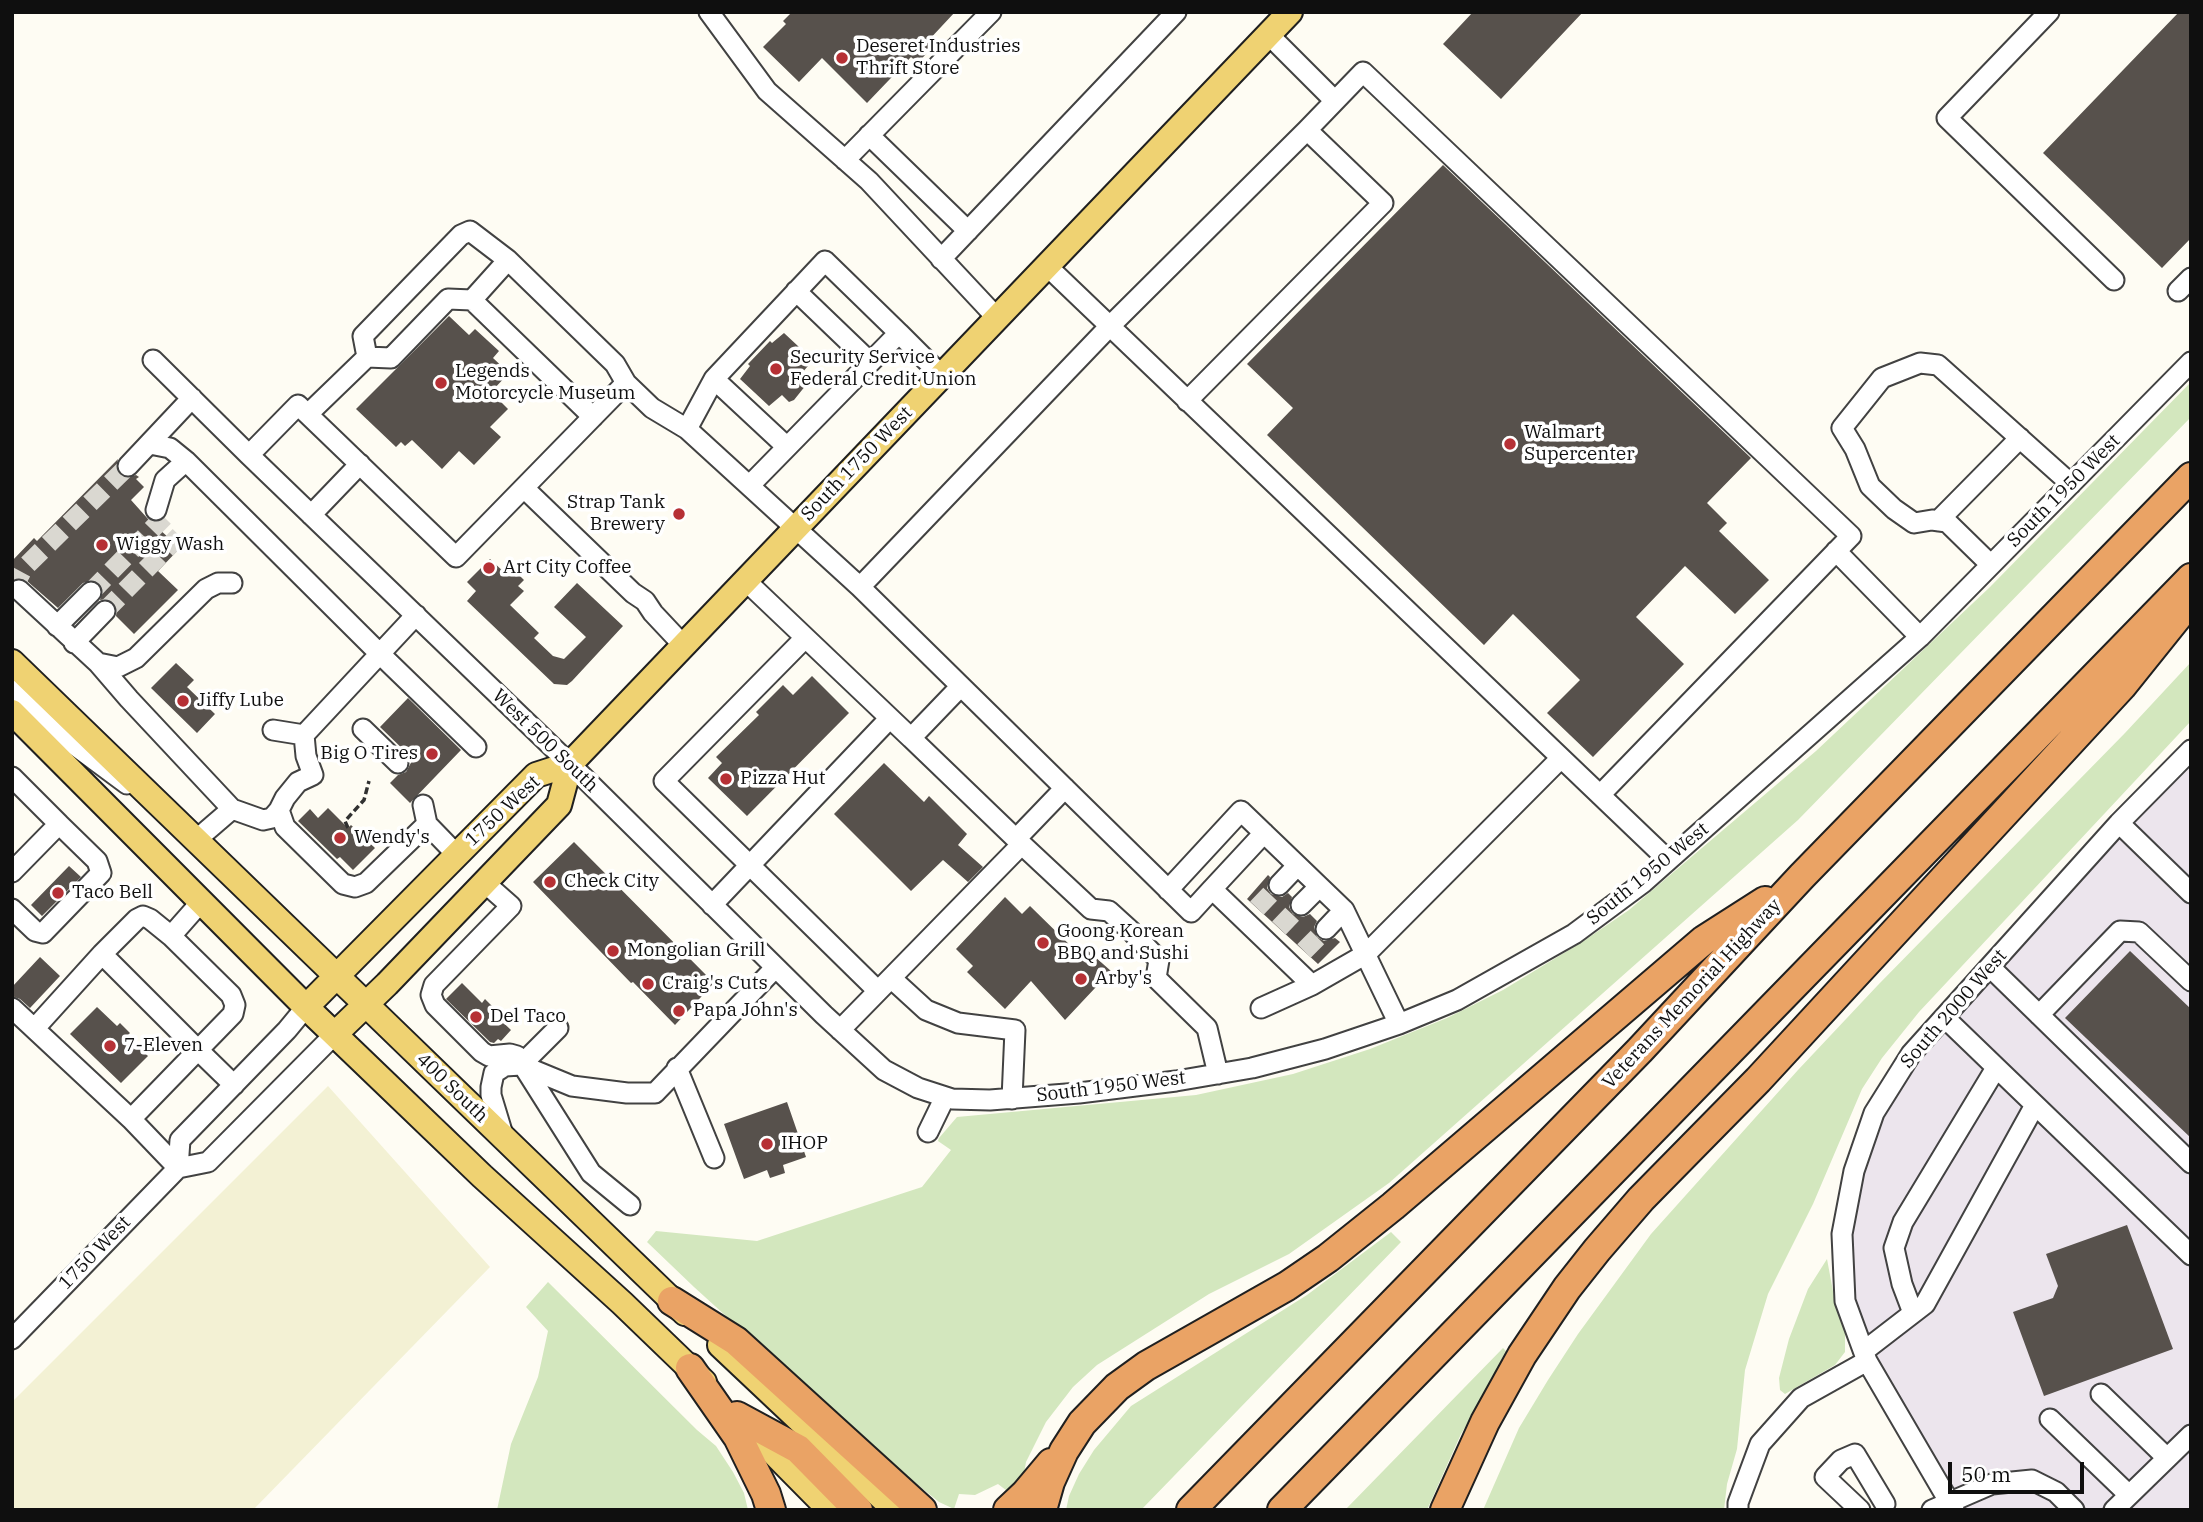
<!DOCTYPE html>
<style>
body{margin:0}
#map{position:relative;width:2203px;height:1522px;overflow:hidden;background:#fefcf3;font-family:"IBM Plex Serif",serif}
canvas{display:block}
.frame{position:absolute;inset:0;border:14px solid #0f0f0f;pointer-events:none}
.scale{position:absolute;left:1948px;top:1462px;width:136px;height:32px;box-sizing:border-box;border:4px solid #0f0f0f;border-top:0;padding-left:9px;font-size:21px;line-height:24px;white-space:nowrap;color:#0f0f0f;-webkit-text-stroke:5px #fff;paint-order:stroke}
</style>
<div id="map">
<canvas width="2203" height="1522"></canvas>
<div class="frame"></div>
<div class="scale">50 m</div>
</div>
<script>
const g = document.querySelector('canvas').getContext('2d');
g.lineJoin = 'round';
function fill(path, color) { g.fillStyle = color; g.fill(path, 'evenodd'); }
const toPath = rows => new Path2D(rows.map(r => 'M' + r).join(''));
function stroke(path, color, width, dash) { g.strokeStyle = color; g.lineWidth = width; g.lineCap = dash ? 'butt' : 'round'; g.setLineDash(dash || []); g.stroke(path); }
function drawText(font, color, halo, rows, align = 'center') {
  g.font = font + ' "IBM Plex Serif",serif'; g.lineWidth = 7; g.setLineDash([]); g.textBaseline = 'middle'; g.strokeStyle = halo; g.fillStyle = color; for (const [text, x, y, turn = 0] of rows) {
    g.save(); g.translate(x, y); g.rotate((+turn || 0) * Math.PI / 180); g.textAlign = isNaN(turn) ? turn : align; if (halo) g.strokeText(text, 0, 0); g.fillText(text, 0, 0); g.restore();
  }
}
fill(toPath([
 [2191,756,2191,1510,1954,1510,1845,1301,1854,1171,1911,1054]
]), '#ece5ed');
fill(toPath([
 [328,1086,490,1267,253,1510,12,1510,12,1402]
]), '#f3f1d4');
fill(toPath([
 [2191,382,2191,417,1798,820,1389,1183,1289,1254,1209,1294,1097,1365,1073,1387,1046,1422,1026,1462,1022,1485,1015,1497,998,1484,975,1495,959,1494,954,1509,939,1502,867,1444,694,1287,647,1242,656,1231,757,1241,922,1187,951,1150,938,1141,939,1138,957,1117,1196,1095,1293,1074,1370,1049,1447,1018,1503,990,1582,942,1629,910,1816,751,1990,587],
 [2191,662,2191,721,1919,1012,1882,1058,1862,1089,1813,1204,1768,1294,1745,1370,1737,1449,1727,1484,1724,1510,1483,1510,1519,1428,1548,1380,1578,1334,1651,1234,1798,1070,1878,985,2125,733],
 [1391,1232,1401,1242,1141,1510,1066,1510,1069,1496,1079,1474,1094,1450,1131,1406,1307,1295],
 [1827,1259,1835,1302,1845,1332,1845,1352,1835,1365,1785,1394,1780,1390,1779,1378,1789,1339,1808,1289],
 [548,1282,697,1430,716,1446,733,1472,744,1493,748,1510,497,1510,511,1444,538,1377,548,1331,526,1307],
 [1503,1348,1510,1355,1461,1434,1427,1510,1345,1510]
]), '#d3e7be');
fill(toPath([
 [792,12,955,12,927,42,932,47,918,63,911,57,867,103,822,58,799,82,763,47,786,24,783,21],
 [1473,12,1583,12,1501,99,1443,44],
 [2179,12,2191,12,2191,238,2162,268,2043,153],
 [1443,165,1751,458,1707,503,1727,523,1719,531,1769,580,1735,614,1685,566,1636,617,1684,664,1593,757,1547,713,1580,680,1513,614,1484,645,1267,435,1293,408,1247,364],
 [449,316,469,335,475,329,499,351,493,358,509,373,491,392,508,409,490,427,501,437,474,465,459,451,442,469,412,440,405,446,401,442,396,447,356,409],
 [784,333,813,360,802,373,810,380,794,400,789,402,782,395,769,406,740,379,750,366,748,364,770,341,772,343],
 [118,459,116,469,119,474,126,478,136,475,139,477,136,479,144,487,131,500,148,519,180,548,158,571,178,590,134,634,116,616,117,608,114,603,107,599,100,600,103,588,95,580,83,583,58,608,27,581,21,578,12,579,12,561,34,538,37,541],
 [490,559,507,575,513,569,524,580,518,586,524,591,510,605,539,633,534,638,553,656,564,659,586,637,554,607,577,583,623,626,572,681,567,685,554,684,467,601,476,591,467,582],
 [176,663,194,680,187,687,215,714,197,733,151,688],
 [812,676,849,713,747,816,708,778,722,763,716,757,759,715,756,712,783,685,793,695],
 [408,698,461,750,410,803,390,783,398,775,406,772,413,759,380,727],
 [884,763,924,802,929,796,967,834,958,845,983,867,968,882,943,860,911,891,834,814],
 [328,808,348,828,351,825,375,848,353,870,340,857,337,859,298,821,310,809,318,818],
 [574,842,714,983,675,1025,633,982,631,983,533,882],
 [69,866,81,877,42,916,31,905],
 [1268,875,1270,877,1267,888,1271,894,1282,897,1288,893,1292,897,1289,907,1293,914,1303,917,1310,914,1317,921,1314,927,1317,937,1324,941,1335,938,1340,942,1318,964,1247,899],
 [1005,897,1022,914,1030,906,1080,955,1086,949,1111,971,1065,1020,1031,981,1005,1009,967,972,973,966,956,949],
 [2130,951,2191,1009,2191,1138,2065,1018],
 [40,957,60,976,30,1008,20,999,12,996,12,987],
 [462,983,482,1003,485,999,496,1010,493,1013,511,1030,501,1041,498,1039,494,1043,490,1042,446,999],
 [97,1007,117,1026,120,1023,130,1033,127,1036,148,1056,121,1083,70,1034],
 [787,1102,806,1157,783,1165,785,1173,770,1178,767,1170,744,1179,724,1124],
 [2127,1225,2173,1349,2044,1396,2013,1312,2053,1298,2058,1286,2046,1254]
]), '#57514c');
stroke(toPath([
 [19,590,18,579,24,568,128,466],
 [91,592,164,517],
 [105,611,181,534],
 [1257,908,1279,885],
 [1279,928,1301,905],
 [1304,951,1326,929]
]), '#dad8d1', 19, [19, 10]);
const minor = toPath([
 [709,12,767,91,869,181,997,318],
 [2049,12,1947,118,2114,280],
 [1269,35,1334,100],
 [869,135,968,231],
 [845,160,991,12],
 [941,259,1176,12],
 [1047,266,1668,860],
 [796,291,870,362],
 [2178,291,2191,278],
 [472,300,508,260],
 [367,357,391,358,448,299,472,300,593,417],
 [153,360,249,455,570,764,824,1015,884,1070,918,1088,952,1099,990,1100,1079,1093,1176,1081,1252,1068,1325,1049,1399,1024,1457,1000,1574,934,1644,882,1920,637,2191,362],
 [714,379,787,447],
 [1187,401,1383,203,1307,130],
 [308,414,367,357,363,336,461,235,470,231,508,260,615,364,626,383],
 [687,429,714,379,825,261,899,333],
 [150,444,170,448,186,461,380,654,476,747],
 [249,455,298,405,456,557,626,383,652,408,687,429,860,587],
 [128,466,192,398],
 [750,485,899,333,942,376],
 [524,488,633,593,645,601,653,613,684,646],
 [156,510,165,480,186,461],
 [311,515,360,464],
 [1938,521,2020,438],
 [1836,551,1920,637],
 [1991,565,1947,522,1932,520,1914,523,1894,509,1870,486,1855,449,1842,428,1882,378,1920,363,1938,365,2071,484],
 [746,581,911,738],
 [19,590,98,663,129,699,232,809,263,820,272,818,279,810,285,798,298,782,313,775,306,756,304,735,416,615],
 [57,626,91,592],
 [805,638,664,781,878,991],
 [74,643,105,611],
 [98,663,118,667,136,658,206,589,218,583,232,583],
 [961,686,911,738,1016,839,1065,788],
 [12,690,35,706,73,744,127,784],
 [363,729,398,763],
 [273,730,304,735],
 [12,777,59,824,12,872],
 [423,805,427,824,457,855],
 [279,810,285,827,343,884,355,887,366,883,427,824],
 [2119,823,2191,893],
 [1016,839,1091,909,1109,911,1131,931,1159,960,1156,978,1207,1028,1218,1074],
 [196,840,232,809],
 [485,883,511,906,434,985,431,995,435,1005,482,1052,489,1056,510,1054,517,1056,591,1173,630,1205],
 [1279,885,1297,866],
 [1212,889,1264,833],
 [1168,890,1241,811,1344,910,1399,1024],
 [712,905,890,718],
 [1301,905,1319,887],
 [12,909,35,931,43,933,101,873,97,861,59,824],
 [1326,929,1344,910],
 [171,936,201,902],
 [1990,967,2191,1163],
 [891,978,926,1010,958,1023,1015,1030,1012,1099],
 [1312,985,1212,889,1191,912,860,587,1109,327,1307,130,1363,72,1851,536,1600,795],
 [12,1008,131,1119,178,1168],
 [1261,1008,1312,985,1366,954,1561,758],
 [2039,1015,2120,931,2139,932,2191,981],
 [1945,1018,2191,1255],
 [35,1028,102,954],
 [840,1030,1022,844],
 [521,1065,558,1028],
 [677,1068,714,1158],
 [131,1119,198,1050,233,1014,235,1005,231,995,171,936,150,919,143,916,137,919,102,954,198,1050,234,1085],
 [928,1132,945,1097],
 [504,1138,491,1095,491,1087,494,1073,505,1066,521,1065,572,1086,627,1093,655,1093,775,968],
 [178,1168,180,1140,287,1030,306,1007],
 [1913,1313,1902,1284,1894,1248,1903,1222,1996,1068],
 [12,1339,178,1168,208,1162,335,1034],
 [1864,1351,1925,1304,2035,1105],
 [2101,1394,2167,1458],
 [2050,1419,2129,1495],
 [1738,1510,1738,1503,1760,1444,1801,1398,1867,1361],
 [1860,1510,1825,1477,1841,1460,1855,1454,1885,1504],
 [1932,1510,1992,1484,2032,1480,2056,1492,2074,1510],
 [1954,1510,1867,1361,1845,1301,1842,1234,1854,1171,1874,1113,1911,1054,2119,823,2191,750],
 [2114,1510,2191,1435]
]);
const major = toPath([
 [12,662,685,1313],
 [12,712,306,1007,482,1176,622,1303,704,1382],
 [306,1007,536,775,570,764,1290,12],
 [335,1034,387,984,559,805,570,764],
 [720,1345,895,1510],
 [749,1428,830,1510]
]);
const highway = toPath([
 [672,1301,736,1341,922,1510],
 [690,1368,738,1437,766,1494,771,1510],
 [737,1416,798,1449,858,1510],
 [1008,1510,1025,1494,1051,1463],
 [1042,1510,1050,1482,1064,1451,1082,1423,1117,1387,1146,1366,1287,1286,1328,1258,1393,1206,1704,940,1765,901],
 [1191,1510,1640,1050,1802,876,2191,477],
 [1282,1510,2191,578],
 [1445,1510,1485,1422,1522,1355,1567,1288,1597,1250,1641,1199,1758,1080,2122,686,2187,605]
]);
stroke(minor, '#424242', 23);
stroke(major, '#202020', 28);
stroke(highway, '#202020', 32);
stroke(toPath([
 [348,828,345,821,364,800,369,781]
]), '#313131', 3.5, [7, 3.5]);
stroke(minor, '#fff', 19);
stroke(major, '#efd272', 24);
stroke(highway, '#eaa365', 28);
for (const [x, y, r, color] of [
 [842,58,7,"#b63035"],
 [776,369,7,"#b63035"],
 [441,383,7,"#b63035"],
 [1510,444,7,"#b63035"],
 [679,514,7,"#b63035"],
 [102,545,7,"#b63035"],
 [489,568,7,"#b63035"],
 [183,701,7,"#b63035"],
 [432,754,7,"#b63035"],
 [726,779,7,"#b63035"],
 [340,838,7,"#b63035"],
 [550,882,7,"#b63035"],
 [58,893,7,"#b63035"],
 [1043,943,7,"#b63035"],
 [613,951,7,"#b63035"],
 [1081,979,7,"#b63035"],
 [648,984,7,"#b63035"],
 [679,1011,7,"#b63035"],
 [476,1017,7,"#b63035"],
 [110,1046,7,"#b63035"],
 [767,1144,7,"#b63035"]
]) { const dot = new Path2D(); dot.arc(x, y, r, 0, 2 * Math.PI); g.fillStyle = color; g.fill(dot); stroke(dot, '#fff', 2.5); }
drawText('19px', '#0f0f0f', '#fff', [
 ["Deseret Industries",856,47],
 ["Thrift Store",856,69],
 ["Security Service",790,358],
 ["Federal Credit Union",790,380],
 ["Legends",455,372],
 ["Motorcycle Museum",455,394],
 ["Walmart",1524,433],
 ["Supercenter",1524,455],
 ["Strap Tank",665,503,"right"],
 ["Brewery",665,525,"right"],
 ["Wiggy Wash",116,545],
 ["Art City Coffee",503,568],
 ["Jiffy Lube",197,701],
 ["Big O Tires",418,754,"right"],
 ["Pizza Hut",740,779],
 ["Wendy's",354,838],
 ["Check City",564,882],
 ["Taco Bell",72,893],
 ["Goong Korean",1057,932],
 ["BBQ and Sushi",1057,954],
 ["Mongolian Grill",627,951],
 ["Arby's",1095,979],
 ["Craig's Cuts",662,984],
 ["Papa John's",693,1011],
 ["Del Taco",490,1017],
 ["7-Eleven",124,1046],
 ["IHOP",781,1144]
], 'left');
drawText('19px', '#0f0f0f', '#fff', [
 ["South 1750 West",857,464,-46],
 ["South 1950 West",2064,491,-45],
 ["West 500 South",545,741,44],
 ["1750 West",503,811,-43],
 ["South 1950 West",1648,874,-39],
 ["Veterans Memorial Highway",1692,994,-47],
 ["South 2000 West",1954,1009,-49],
 ["South 1950 West",1111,1087,-7],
 ["400 South",452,1088,44],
 ["1750 West",95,1253,-46]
]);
</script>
